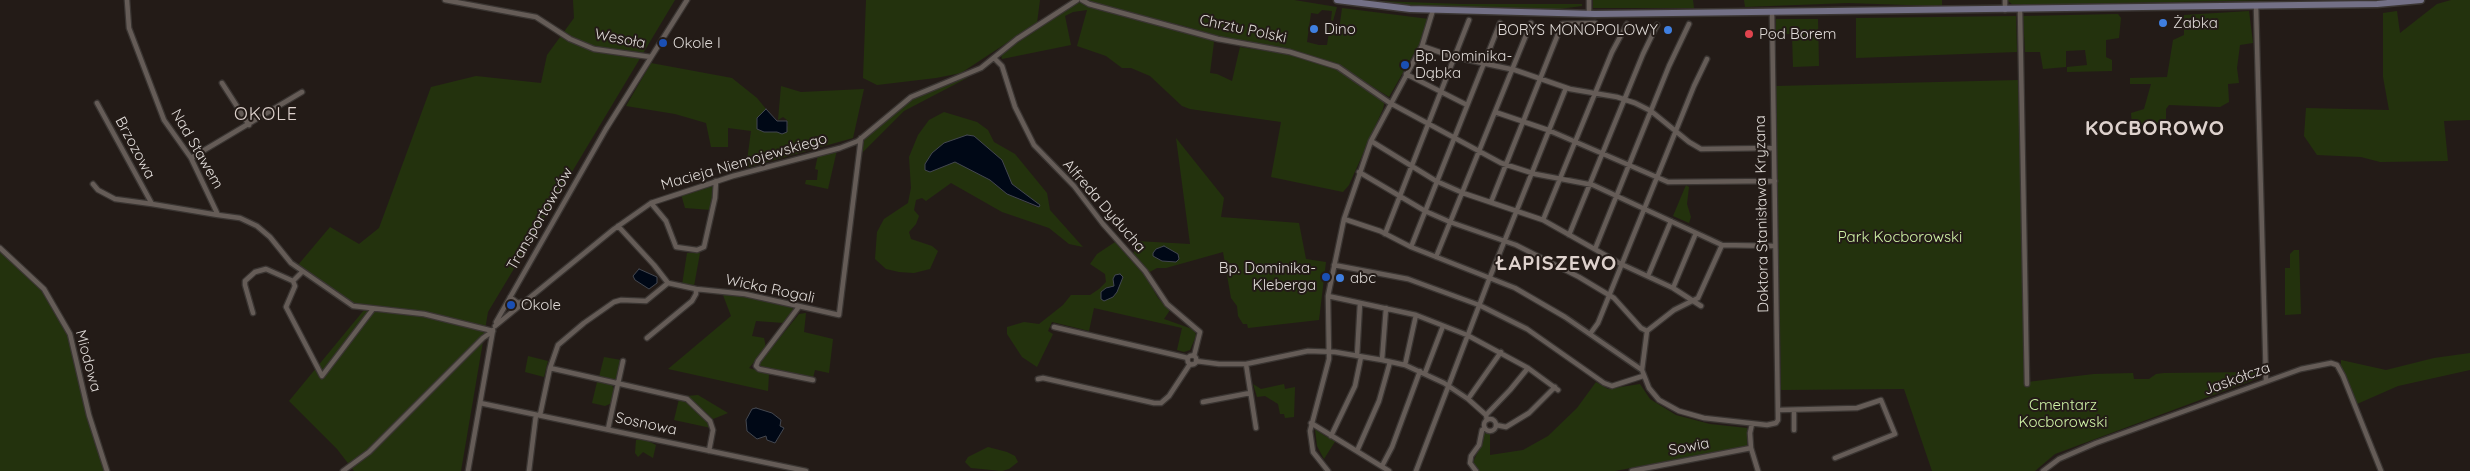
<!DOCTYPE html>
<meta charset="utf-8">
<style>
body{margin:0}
canvas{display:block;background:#231b17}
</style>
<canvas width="2470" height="471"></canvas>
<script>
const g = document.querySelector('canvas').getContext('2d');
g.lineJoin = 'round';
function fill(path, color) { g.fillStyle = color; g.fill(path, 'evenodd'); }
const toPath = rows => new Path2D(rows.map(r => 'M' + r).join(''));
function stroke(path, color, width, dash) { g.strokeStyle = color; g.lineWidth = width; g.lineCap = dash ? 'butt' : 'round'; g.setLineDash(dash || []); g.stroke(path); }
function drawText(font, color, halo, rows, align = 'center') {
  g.font = font + ' Quicksand,sans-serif'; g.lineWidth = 4; g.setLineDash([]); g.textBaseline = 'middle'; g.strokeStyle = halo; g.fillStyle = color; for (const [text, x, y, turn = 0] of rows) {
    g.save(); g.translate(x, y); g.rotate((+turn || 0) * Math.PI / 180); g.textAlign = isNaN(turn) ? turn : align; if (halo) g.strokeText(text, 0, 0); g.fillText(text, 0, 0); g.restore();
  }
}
fill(toPath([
 [573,0,675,0,488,312,461,471,354,471,337,449,289,401,364,310,327,287,298,265,330,227,359,244,379,228,431,87,476,76,541,83,547,55,574,18],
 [866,0,1040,0,1037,23,961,73,936,78,877,85,863,78],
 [1086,0,1294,0,1337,7,1333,21,1331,20,1332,11,1322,10,1318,14,1311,13,1307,42,1319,45,1327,45,1330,26,1339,31,1342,8,1429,19,1421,41,1389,97,1338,65,1235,41,1184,26,1097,5],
 [1351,0,1460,4,1582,4,1582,6,1552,10,1531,9,1428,8],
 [1593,0,1693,0,1694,8,1593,8],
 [1744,0,1942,0,1942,5,1935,6,1848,3,1745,7],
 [2007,0,2278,0,2013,5],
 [2451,0,2470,0,2470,120,2444,121,2448,161,2380,162,2361,157,2317,155,2304,136,2306,108,2389,110,2383,77,2383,13,2397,11,2400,33,2437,4],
 [1077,2,1210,38,1214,42,1210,73,1217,74,1232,81,1240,47,1295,55,1337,68,1385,100,1383,109,1349,185,1343,192,1271,177,1281,122,1190,109,1182,106,1150,76,1131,68,1122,68,1106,56,1077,46,1087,10,1073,12,1065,16,1071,45,1002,59,1001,55,1004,52],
 [2249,11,2253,43,2240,45,2237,68,2239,83,2228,84,2229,102,2220,107,2169,105,2166,109,2166,122,2132,125,2131,113,2144,109,2151,84,2130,84,2130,78,2167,77,2173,40,2184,35,2184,15],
 [2118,14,2121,18,2119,38,2106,40,2106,57,2112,60,2112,71,2067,72,2067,67,2087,65,2085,50,2066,51,2066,67,2043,69,2040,52,2025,52,2023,16],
 [2016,16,2017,52,1856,58,1856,18],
 [1776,19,1818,19,1819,66,1793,67,1792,34,1776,34],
 [651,63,732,78,757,98,766,109,757,119,764,132,777,132,788,126,787,120,783,117,778,120,781,86,801,92,864,89,853,138,746,168,751,131,728,128,728,147,711,147,706,123,675,114,626,106],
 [969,77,904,111,862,153,864,139,909,101,926,91],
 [2019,80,2027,382,2094,374,2133,373,2134,379,2149,379,2156,374,2164,373,2259,372,2259,378,2055,454,2035,471,1932,471,1904,389,1781,390,1776,86],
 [944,112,977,122,988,130,994,142,1015,154,1047,193,1050,210,1083,247,1069,244,1049,228,1002,212,951,183,926,201,922,198,916,200,914,210,919,216,916,224,909,232,911,239,932,246,938,251,930,269,914,273,899,272,886,269,875,259,877,232,884,219,908,203,911,188,909,157,918,135,929,120],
 [974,136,1002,160,1012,184,1037,203,1036,207,1007,194,990,180,955,161,947,163],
 [1176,138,1224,198,1221,217,1299,223,1306,259,1326,262,1319,320,1248,328,1247,324,1243,324,1238,316,1237,306,1231,298,1223,252,1166,268,1157,268,1148,273,1133,256,1136,241,1190,244],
 [837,150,828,189,805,184,806,180,817,180,818,170,815,169,818,155],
 [709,185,713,185,714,189,711,210,685,208,681,194],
 [1686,185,1689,187,1687,204,1691,217,1689,223,1673,216],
 [1115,242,1143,272,1158,298,1170,310,1164,319,1195,330,1196,336,1190,350,1184,352,1177,350,1182,328,1094,308,1089,331,1052,322,1048,331,1053,334,1037,367,1022,357,1007,334,1007,327,1024,322,1039,324,1063,305,1071,295,1090,295,1099,289,1106,282,1105,274,1090,264,1097,254],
 [2294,250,2299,250,2301,314,2285,315,2285,268,2290,268,2290,254],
 [0,252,43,290,68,335,85,409,104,471,0,471],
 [687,253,700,253,694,286,682,285],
 [700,291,737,295,793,308,791,317,788,316,784,323,756,321,752,336,764,338,766,348,749,368,769,374,768,391,668,369,731,316,723,295,699,292],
 [806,313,804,332,833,339,829,373,815,370,813,378,759,367,760,362,799,314],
 [2470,353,2470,370,2398,386,2357,404,2341,367,2341,360,2386,370,2434,358],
 [528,356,548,361,544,377,525,372],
 [604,357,621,360,617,382,599,377],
 [597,382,612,385,615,392,612,403,605,406,592,403],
 [1596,382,1608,389,1640,384,1650,399,1676,415,1710,424,1747,428,1747,446,1615,471,1479,471,1474,467,1473,462,1483,441,1484,432,1490,434,1490,455,1523,450,1548,436,1577,408],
 [1253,384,1261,389,1284,384,1285,389,1295,387,1294,417,1285,418,1284,414,1280,414,1278,404,1265,396,1257,397],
 [698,395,728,413,713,419,687,396],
 [679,399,688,402,709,423,711,428,674,420],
 [1315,429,1325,436,1336,440,1324,459,1317,446],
 [636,440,646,440,656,445,653,458,643,452,638,457,635,453],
 [988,447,1007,452,1015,456,1018,462,1009,469,1002,471,971,468,965,462,968,457]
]), '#23320d');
const water = toPath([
 [766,109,777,121,787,121,787,132,782,134,777,132,764,132,757,129,757,118,766,109],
 [967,135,974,136,1002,160,1012,184,1040,205,1039,207,1007,194,990,180,955,162,930,172,925,170,925,164,932,153,944,143,967,135],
 [1164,246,1178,254,1179,259,1176,262,1162,261,1153,256,1153,253,1156,249,1164,246],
 [639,269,657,277,657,283,649,289,635,280,633,276,639,269],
 [1120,274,1123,277,1117,292,1113,297,1104,301,1101,299,1101,292,1106,288,1114,286,1113,279,1115,275,1120,274],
 [756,408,772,413,781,420,780,426,784,428,775,443,767,440,766,436,757,439,747,431,746,420,752,409,756,408]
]);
fill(water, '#000816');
stroke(water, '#434750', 1);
const minor = toPath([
 [127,0,129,28,164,120,191,158,218,215,240,218,257,226,270,237,291,263,353,306,424,314,493,331],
 [445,0,536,17,570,39,594,49,651,57],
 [1082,0,1089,4,1218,39,1290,52,1338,67,1390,103,1501,163,1535,174,1593,185,1722,245],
 [2005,0,2005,10],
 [2256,6,2266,381],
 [2020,10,2027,384],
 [1772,13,1778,420,1776,423,1767,425,1704,418,1679,411,1659,400,1649,388,1642,370,1647,331,1674,310,1698,298,1722,245,1775,246],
 [1589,14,1589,0],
 [1422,46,1454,57,1515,70,1570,89,1617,97,1635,103,1651,111,1689,142,1701,149,1774,148],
 [994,58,1002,66,1015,107,1034,145,1074,186,1103,224,1145,271,1167,304,1200,332,1194,356],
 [1406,74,1467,105],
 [222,83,249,125],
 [97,103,152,204,218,215],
 [1495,112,1548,130,1668,182,1775,181],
 [1371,141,1436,181,1463,193,1543,220,1621,264,1673,288,1701,306],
 [191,158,302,92],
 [1359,172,1425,211,1450,222,1516,245,1579,277,1614,298,1641,328,1647,331],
 [93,184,98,190,115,199,152,204],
 [1491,202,1562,24,1595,23],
 [651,203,666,221,676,247,697,250,704,247,715,198,716,181],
 [1344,219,1380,231,1411,247,1515,288,1565,317,1642,370],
 [1543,220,1612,52,1627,24],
 [618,226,654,265,668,283,696,289,696,294,692,301,647,338],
 [1385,234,1469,20],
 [1569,235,1643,54,1657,25],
 [1411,247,1500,23],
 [0,248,44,289,70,334,89,415,107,471],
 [1595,249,1669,66,1689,24],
 [1436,257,1531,23],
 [1334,265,1408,279,1479,305,1527,329,1604,383,1612,386,1643,376],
 [302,272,293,281,295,286,286,307,322,376,373,309],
 [1648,276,1671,221],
 [1673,288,1696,233],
 [696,289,745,294,839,315,861,138],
 [1328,296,1416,315,1467,335,1528,368,1558,390],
 [510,297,518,303,522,302],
 [798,308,758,361,756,366,759,369,813,380],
 [253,313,245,285,245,281,255,272,266,269,293,281],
 [496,322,606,129,687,0],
 [495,326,614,229,651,203,733,176,840,148,858,141,911,97,981,68,1017,39,1077,0],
 [1054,327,1188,358],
 [1590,334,1598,323,1694,86,1707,59],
 '1187.5 360a4.5 4.5 0 1 1 9 0a4.5 4.5 0 1 1-9 0Z',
 [1357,356,1360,303],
 [1382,360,1386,308],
 [1196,361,1219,364,1246,364,1308,351,1335,352,1382,360,1405,365,1444,383,1468,399,1486,415,1487,420],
 [1246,364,1256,428],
 [1405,365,1416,315],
 [550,368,687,399,710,421,713,430,709,451],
 [1425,373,1443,326],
 [1038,379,1043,378,1154,403,1161,403,1169,396,1190,364],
 [1468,399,1501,352],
 [1203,402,1250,393],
 [480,403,806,471],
 [1779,410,1857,408,1881,400,1895,434,1835,458],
 [1794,410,1794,430],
 [540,415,550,368,558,345,584,323,614,302,621,300,646,301,668,283],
 [1486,415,1510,390,1528,368],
 '1484 425a6 6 0 1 1 12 0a6 6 0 1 1-12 0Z',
 [1311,423,1389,471],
 [1752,424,1750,433,1751,448,1758,471],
 [1496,425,1506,427,1529,413,1555,387],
 [608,429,623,361],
 [1331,436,1355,386,1361,357],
 [1357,451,1379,401,1390,362],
 [1382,466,1392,447,1420,371],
 [343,471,369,452,483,338,493,331],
 [468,471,493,330],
 [529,471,536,415],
 [1328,471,1313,452,1310,431,1329,359,1328,296,1344,219,1371,141,1422,46,1433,10],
 [1416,471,1490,277,1566,88],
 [1476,471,1470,463,1471,456,1479,445,1482,430,1485,428],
 [1632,471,1751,448],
 [2043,471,2059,459,2096,443,2301,369,2331,363,2337,365,2343,376,2381,471]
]);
const secondary = toPath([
 [1337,0,1410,9,1595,14,2300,5,2377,4,2421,0]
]);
stroke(minor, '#3a3532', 7);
stroke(secondary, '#3a3532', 9);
stroke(minor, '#655c57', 4.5);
stroke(secondary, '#737086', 6);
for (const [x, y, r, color] of [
 [2163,23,5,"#3f7fe0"],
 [1314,29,5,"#3f7fe0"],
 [1668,30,5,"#3f7fe0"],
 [1749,34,5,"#e0444e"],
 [663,43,5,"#1a4fb4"],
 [1405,65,5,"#1a4fb4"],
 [1326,277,5,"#1a4fb4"],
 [1340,278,5,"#3f7fe0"],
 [511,305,5,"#1a4fb4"]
]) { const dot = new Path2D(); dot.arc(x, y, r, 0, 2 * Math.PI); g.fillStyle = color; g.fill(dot); stroke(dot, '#231b17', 2); }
drawText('15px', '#dfdad7', '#231b17', [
 ["Żabka",2173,23],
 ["Dino",1324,29],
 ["BORYS MONOPOLOWY",1658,30,"right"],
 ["Pod Borem",1759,34],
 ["Okole I",673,43],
 ["Bp. Dominika-",1415,56],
 ["Dąbka",1415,73],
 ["Bp. Dominika-",1316,268,"right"],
 ["Kleberga",1316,285,"right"],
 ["abc",1350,278],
 ["Okole",521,305]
], 'left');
drawText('15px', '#dfdad7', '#231b17', [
 ["Chrztu Polski",1243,29,12],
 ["Wesoła",620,39,11],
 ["Brzozowa",135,148,62],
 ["Nad Stawem",197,149,60],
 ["Macieja Niemojewskiego",744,162,-16],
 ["Alfreda Dyducha",1104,206,49],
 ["Doktora Stanisława Kryzana",1762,214,-91],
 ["Transportowców",540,219,-60],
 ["Wicka Rogali",770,289,12],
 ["Miodowa",88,361,75],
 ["Jaskółcza",2237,379,-20],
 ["Sosnowa",646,424,12],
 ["Sowia",1689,447,-11]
]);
drawText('15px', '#cff2a6', '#231b17', [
 ["Park Kocborowski",1900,237],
 ["Cmentarz",2063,405],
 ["Kocborowski",2063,422]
]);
g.letterSpacing = '1px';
drawText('18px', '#ded2cd', '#231b17', [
 ["OKOLE",266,115]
]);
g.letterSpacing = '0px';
g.letterSpacing = '1px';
drawText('bold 20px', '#ded2cd', '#231b17', [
 ["KOCBOROWO",2155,129],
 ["ŁAPISZEWO",1556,264]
]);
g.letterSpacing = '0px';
</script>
